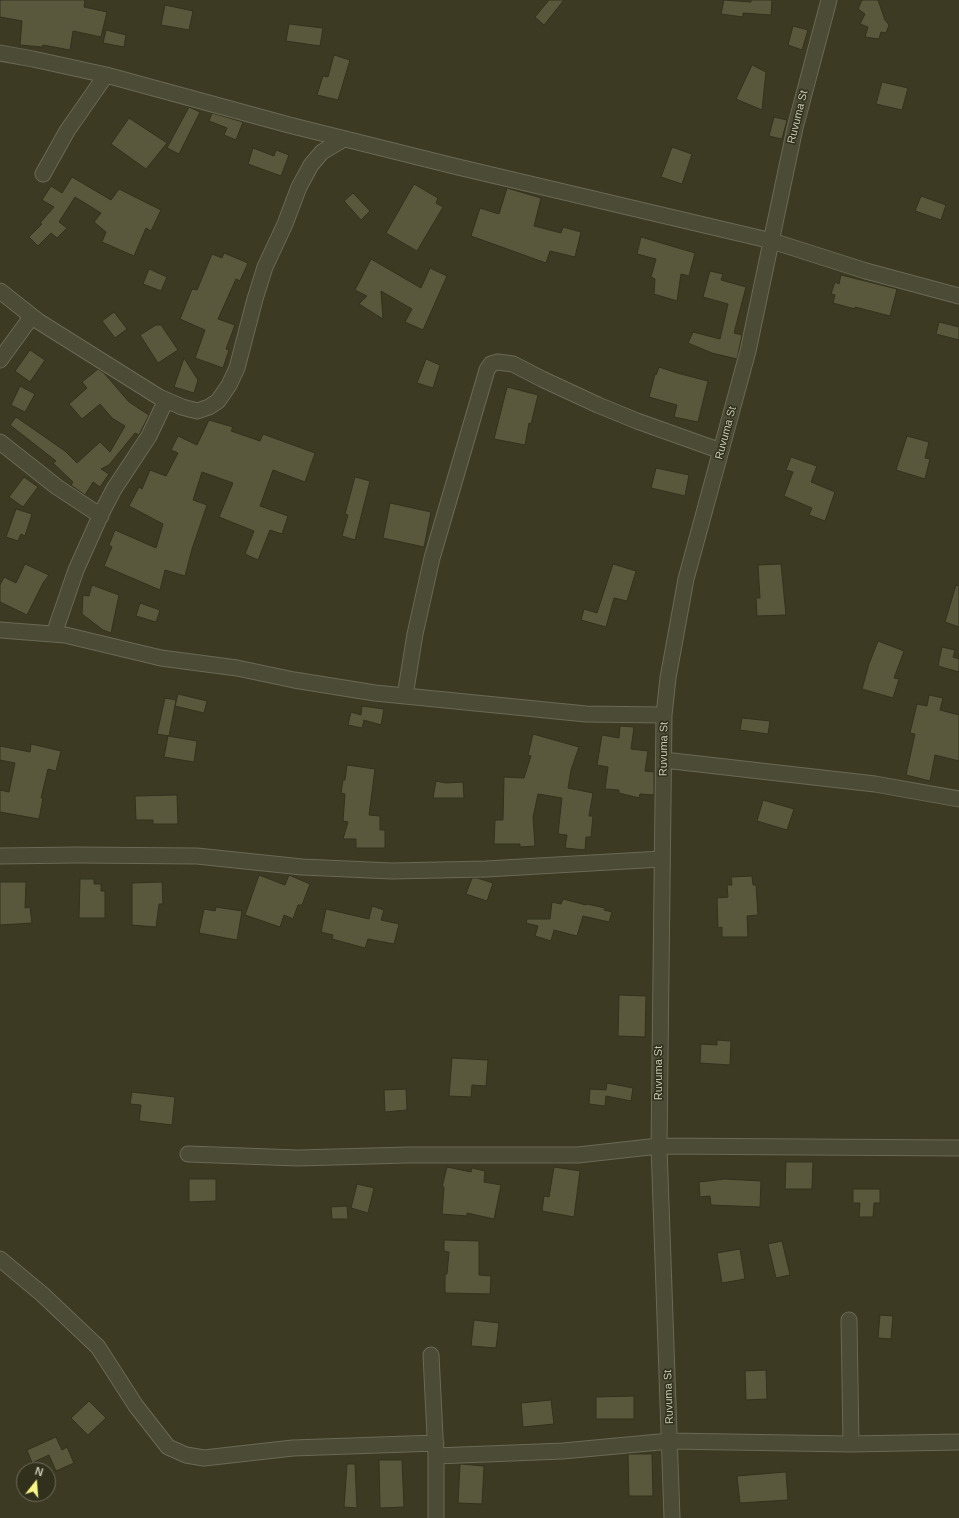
<!DOCTYPE html>
<style>
body{margin:0}
#map{position:relative;width:959px;height:1518px;overflow:hidden;background:#3c3a23;font-family:Helvetica,sans-serif}
canvas{display:block}
.north{position:absolute;left:16px;top:1462px;width:40px;height:40px;box-sizing:border-box;background:#31301c;border:1px solid #6d6c58;border-radius:50%;rotate:17deg;font-size:11px;font-weight:700;line-height:16px;text-align:center;color:#c7c7b2}
.north::after{content:'';display:block;margin:auto;width:14px;height:18px;background:#f8f687;clip-path:polygon(50% 0,100% 100%,50% 72%,0 100%)}
</style>
<div id="map">
<canvas width="959" height="1518"></canvas>
<div class="north">N</div>
</div>
<script>
const g = document.querySelector('canvas').getContext('2d');
g.lineJoin = 'round';
function fill(path, color) { g.fillStyle = color; g.fill(path, 'evenodd'); }
const toPath = rows => new Path2D(rows.map(r => 'M' + r).join(''));
function stroke(path, color, width, dash) { g.strokeStyle = color; g.lineWidth = width; g.lineCap = dash ? 'butt' : 'round'; g.setLineDash(dash || []); g.stroke(path); }
function drawText(font, color, halo, rows, align = 'center') {
  g.font = font + ' Helvetica,sans-serif'; g.lineWidth = 3; g.setLineDash([]); g.textBaseline = 'middle'; g.strokeStyle = halo; g.fillStyle = color; for (const [text, x, y, turn = 0] of rows) {
    g.save(); g.translate(x, y); g.rotate((+turn || 0) * Math.PI / 180); g.textAlign = isNaN(turn) ? turn : align; if (halo) g.strokeText(text, 0, 0); g.fillText(text, 0, 0); g.restore();
  }
}
const building = toPath([
 [0,0,85,0,84,7,107,12,101,37,73,31,70,50,43,45,42,47,20,45,22,21,0,17,0,0],
 [549,0,564,0,544,25,535,17,549,0],
 [724,0,751,2,751,0,772,0,771,15,743,13,743,17,721,14,724,0],
 [862,0,878,0,885,20,889,25,886,33,881,32,879,39,865,37,868,27,860,24,865,14,858,9,862,0],
 [165,5,193,11,189,30,161,25,165,5],
 [289,24,323,28,320,46,286,41,289,24],
 [793,26,808,30,802,50,788,45,793,26],
 [106,30,126,35,124,47,103,43,106,30],
 [334,55,350,60,338,100,317,95,323,76,328,77,334,55],
 [752,65,766,72,762,110,736,99,752,65],
 [882,82,908,88,902,110,876,104,882,82],
 [189,107,200,112,179,154,167,148,189,107],
 [212,113,243,122,236,140,224,135,227,128,209,121,212,113],
 [774,117,787,120,782,139,769,136,774,117],
 [129,118,167,143,146,169,111,144,129,118],
 [672,147,692,154,682,184,661,177,672,147],
 [253,148,274,156,276,150,289,155,281,176,248,164,253,148],
 [72,177,111,200,119,189,161,210,151,231,146,228,134,256,102,242,106,232,94,222,101,213,75,197,59,222,67,228,57,238,51,233,38,246,29,237,42,224,40,223,54,207,42,200,51,186,62,193,72,177],
 [414,184,438,198,436,203,443,207,417,251,386,233,414,184],
 [507,188,541,198,534,226,561,233,563,227,581,232,575,257,550,251,546,263,471,236,480,208,499,214,507,188],
 [353,193,370,211,361,220,344,201,353,193],
 [921,196,946,205,941,220,915,211,921,196],
 [641,237,695,253,689,276,681,274,677,301,654,294,655,279,651,277,656,259,637,254,641,237],
 [224,253,248,263,240,281,236,279,218,319,235,325,226,349,229,350,223,368,195,358,205,330,180,319,192,289,197,290,212,254,222,258,224,253],
 [371,259,421,288,430,268,447,276,423,330,405,322,412,309,381,291,383,319,359,304,367,296,355,290,371,259],
 [149,269,167,277,161,291,143,284,149,269],
 [710,271,723,274,721,280,746,287,734,333,742,335,737,359,712,353,688,343,693,332,720,339,728,304,703,297,710,271],
 [841,275,897,289,890,316,855,307,855,309,833,303,835,295,831,294,835,282,839,284,841,275],
 [114,312,127,329,115,338,102,321,114,312],
 [939,322,959,327,959,340,936,334,939,322],
 [156,325,161,325,178,350,158,363,140,335,156,325],
 [30,350,45,360,30,382,15,371,30,350],
 [184,358,198,380,194,393,174,387,184,358],
 [426,359,440,365,433,388,417,383,426,359],
 [659,367,677,373,708,381,698,422,674,417,677,405,649,397,655,374,656,375,659,367],
 [98,369,104,373,129,402,149,415,139,435,135,433,109,465,101,469,109,474,100,487,93,482,85,495,71,485,73,482,53,463,56,461,10,425,16,417,65,451,77,463,100,442,110,452,125,426,112,418,100,404,82,419,69,404,87,388,82,382,98,369],
 [20,386,35,394,25,412,11,405,20,386],
 [507,387,538,395,531,424,529,423,525,445,494,439,507,387],
 [209,420,233,427,231,431,260,441,263,434,315,453,305,482,273,470,260,506,288,516,282,534,270,530,258,560,245,554,254,531,219,517,233,483,202,472,193,500,207,505,192,549,185,576,165,570,160,590,104,566,112,547,109,545,115,530,156,548,163,524,129,506,139,487,142,489,150,470,166,476,178,453,171,450,178,436,197,445,209,420],
 [907,436,929,442,925,458,930,459,925,479,896,470,907,436],
 [791,457,817,466,811,482,835,492,825,521,809,515,812,508,784,496,793,472,786,470,791,457],
 [656,468,689,475,685,496,651,488,656,468],
 [24,477,38,487,23,507,9,497,24,477],
 [355,477,370,481,355,540,342,536,348,515,345,514,355,477],
 [390,503,431,512,424,547,383,538,390,503],
 [16,509,32,514,25,536,21,534,18,541,6,537,16,509],
 [25,564,49,575,43,583,27,615,0,602,0,585,4,577,16,583,25,564],
 [613,564,636,571,627,601,614,598,606,627,581,620,584,609,597,613,613,564],
 [781,564,786,615,757,616,756,598,760,598,758,565,781,564],
 [92,585,119,595,111,633,103,630,82,614,83,595,89,596,92,585],
 [956,585,959,586,959,627,945,622,956,585],
 [140,603,160,610,156,622,136,616,140,603],
 [878,641,904,651,894,678,899,679,893,698,862,689,869,664,878,641],
 [942,647,955,650,953,657,959,659,959,672,938,666,942,647],
 [178,694,207,701,204,713,175,706,178,694],
 [929,695,943,698,940,710,959,715,959,761,935,755,930,781,906,775,915,734,910,733,917,704,927,706,929,695],
 [165,698,176,700,169,736,157,734,165,698],
 [362,706,384,709,381,725,364,720,362,728,348,725,351,712,361,715,362,706],
 [742,718,770,721,768,734,740,730,742,718],
 [620,726,634,727,631,749,648,751,645,771,654,772,654,795,640,794,639,798,619,793,619,790,605,789,608,767,597,765,602,735,619,738,620,726],
 [533,734,579,747,571,770,568,788,593,793,589,816,593,816,591,837,586,837,585,850,565,848,567,835,558,834,562,798,538,794,533,817,535,846,520,847,520,844,494,844,495,820,503,820,504,777,524,778,531,756,528,755,533,734],
 [168,736,197,741,194,762,164,757,168,736],
 [31,744,61,751,56,771,48,769,41,798,43,798,39,819,0,812,0,790,9,792,15,763,0,760,0,746,30,752,31,744],
 [347,765,375,769,369,815,380,816,380,830,385,830,385,848,356,848,356,839,343,839,348,822,343,821,345,794,341,793,343,780,345,780,347,765],
 [436,781,446,783,463,782,464,798,433,798,436,781],
 [177,795,178,824,153,824,153,820,136,820,135,796,177,795],
 [763,800,794,809,787,830,757,821,763,800],
 [259,875,285,885,289,875,310,884,302,905,298,905,293,919,284,915,280,927,245,915,259,875],
 [752,876,753,885,756,885,758,915,747,916,748,937,722,937,722,927,718,928,717,898,728,897,727,885,732,885,731,877,752,876],
 [472,878,477,878,493,883,487,901,466,894,472,878],
 [80,879,94,879,94,884,101,884,101,891,105,891,105,918,79,918,80,879],
 [0,882,26,882,25,908,30,907,32,923,0,925,0,882],
 [162,882,163,904,159,904,156,927,132,925,132,883,162,882],
 [563,899,586,905,587,904,605,908,604,910,612,912,609,922,583,916,577,936,554,930,551,941,535,936,538,926,526,923,527,919,550,919,552,902,561,904,563,899],
 [372,906,384,910,381,920,399,924,394,944,368,939,365,948,332,939,333,935,321,932,326,909,369,919,372,906],
 [216,907,242,911,237,940,199,933,204,909,215,911,216,907],
 [619,995,646,996,645,1037,618,1036,619,995],
 [717,1040,731,1041,730,1065,700,1063,701,1044,717,1045,717,1040],
 [452,1058,488,1060,486,1086,472,1085,471,1097,449,1096,452,1058],
 [607,1083,633,1088,631,1101,606,1096,605,1106,589,1104,590,1089,606,1090,607,1083],
 [406,1089,407,1110,385,1112,384,1090,406,1089],
 [132,1092,175,1097,172,1125,139,1121,141,1105,130,1104,132,1092],
 [786,1162,813,1162,812,1189,785,1189,786,1162],
 [447,1167,471,1172,472,1168,485,1171,484,1182,501,1185,494,1219,467,1213,467,1216,442,1214,444,1187,442,1187,447,1167],
 [554,1167,580,1171,574,1217,542,1211,544,1196,549,1197,554,1167],
 [189,1179,216,1179,216,1201,189,1202,189,1179],
 [725,1179,761,1181,760,1207,711,1205,710,1196,700,1197,699,1182,725,1179],
 [357,1184,374,1188,368,1213,351,1208,357,1184],
 [853,1189,880,1189,880,1203,874,1203,873,1217,859,1217,860,1203,853,1203,853,1189],
 [347,1206,348,1219,332,1219,331,1207,347,1206],
 [444,1240,479,1241,479,1275,491,1276,490,1294,445,1293,445,1274,447,1274,449,1252,444,1251,444,1240],
 [782,1241,790,1275,776,1278,768,1244,782,1241],
 [740,1249,745,1279,722,1283,717,1253,740,1249],
 [880,1315,893,1316,891,1339,878,1338,880,1315],
 [474,1320,499,1323,496,1348,471,1346,474,1320],
 [766,1370,767,1399,746,1400,745,1371,766,1370],
 [634,1396,634,1419,596,1419,596,1397,634,1396],
 [551,1400,554,1424,523,1427,521,1403,551,1400],
 [89,1401,106,1418,88,1435,71,1418,89,1401],
 [56,1437,62,1450,67,1447,74,1463,56,1471,49,1455,32,1463,27,1450,56,1437],
 [628,1454,652,1454,653,1496,629,1496,628,1454],
 [379,1460,402,1460,404,1507,380,1508,379,1460],
 [347,1464,355,1464,357,1508,344,1507,347,1464],
 [460,1464,484,1466,482,1504,458,1503,460,1464],
 [786,1472,788,1500,740,1503,737,1476,786,1472]
]);
fill(building, '#59583c');
stroke(building, '#33321e', 1);
const minor = toPath([
 [0,53,33,59,106,75,289,125,458,167,772,241,866,271,959,296],
 [43,174,67,131,106,75],
 [0,291,38,321,159,397,182,407,197,411,209,407,218,401,229,385,237,368,255,299,265,267,285,224,299,187,311,165,322,152,344,139],
 [0,360,32,316],
 [0,442,57,487,101,516],
 [0,630,65,635,161,658,237,668,294,680,375,693,586,714,664,715],
 [54,634,76,570,102,512,114,489,149,436,166,400],
 [405,696,415,634,432,558,487,370,491,364,498,362,513,364,542,379,598,405,637,421,721,451],
 [664,760,875,784,959,799],
 [0,856,77,855,197,856,302,867,392,871,486,869,662,859],
 [188,1154,298,1158,408,1155,578,1155,659,1146,959,1148],
 [0,1259,42,1294,98,1347,136,1406,168,1447,186,1455,204,1458,293,1448,436,1443],
 [849,1320,851,1444],
 [431,1355,436,1456,436,1518],
 [436,1456,563,1451,670,1441,851,1444,959,1442],
 [672,1518,659,1146,664,715,668,678,686,579,748,351,795,128,829,0]
]);
stroke(minor, '#6a6955', 17);
stroke(minor, '#4c4b36', 15);
drawText('11px', '#c7c7b2', '#31301c', [
 ["Ruvuma St",798,117,-76],
 ["Ruvuma St",726,433,-75],
 ["Ruvuma St",664,749,-89],
 ["Ruvuma St",659,1073,-90],
 ["Ruvuma St",669,1397,-92]
]);
</script>
